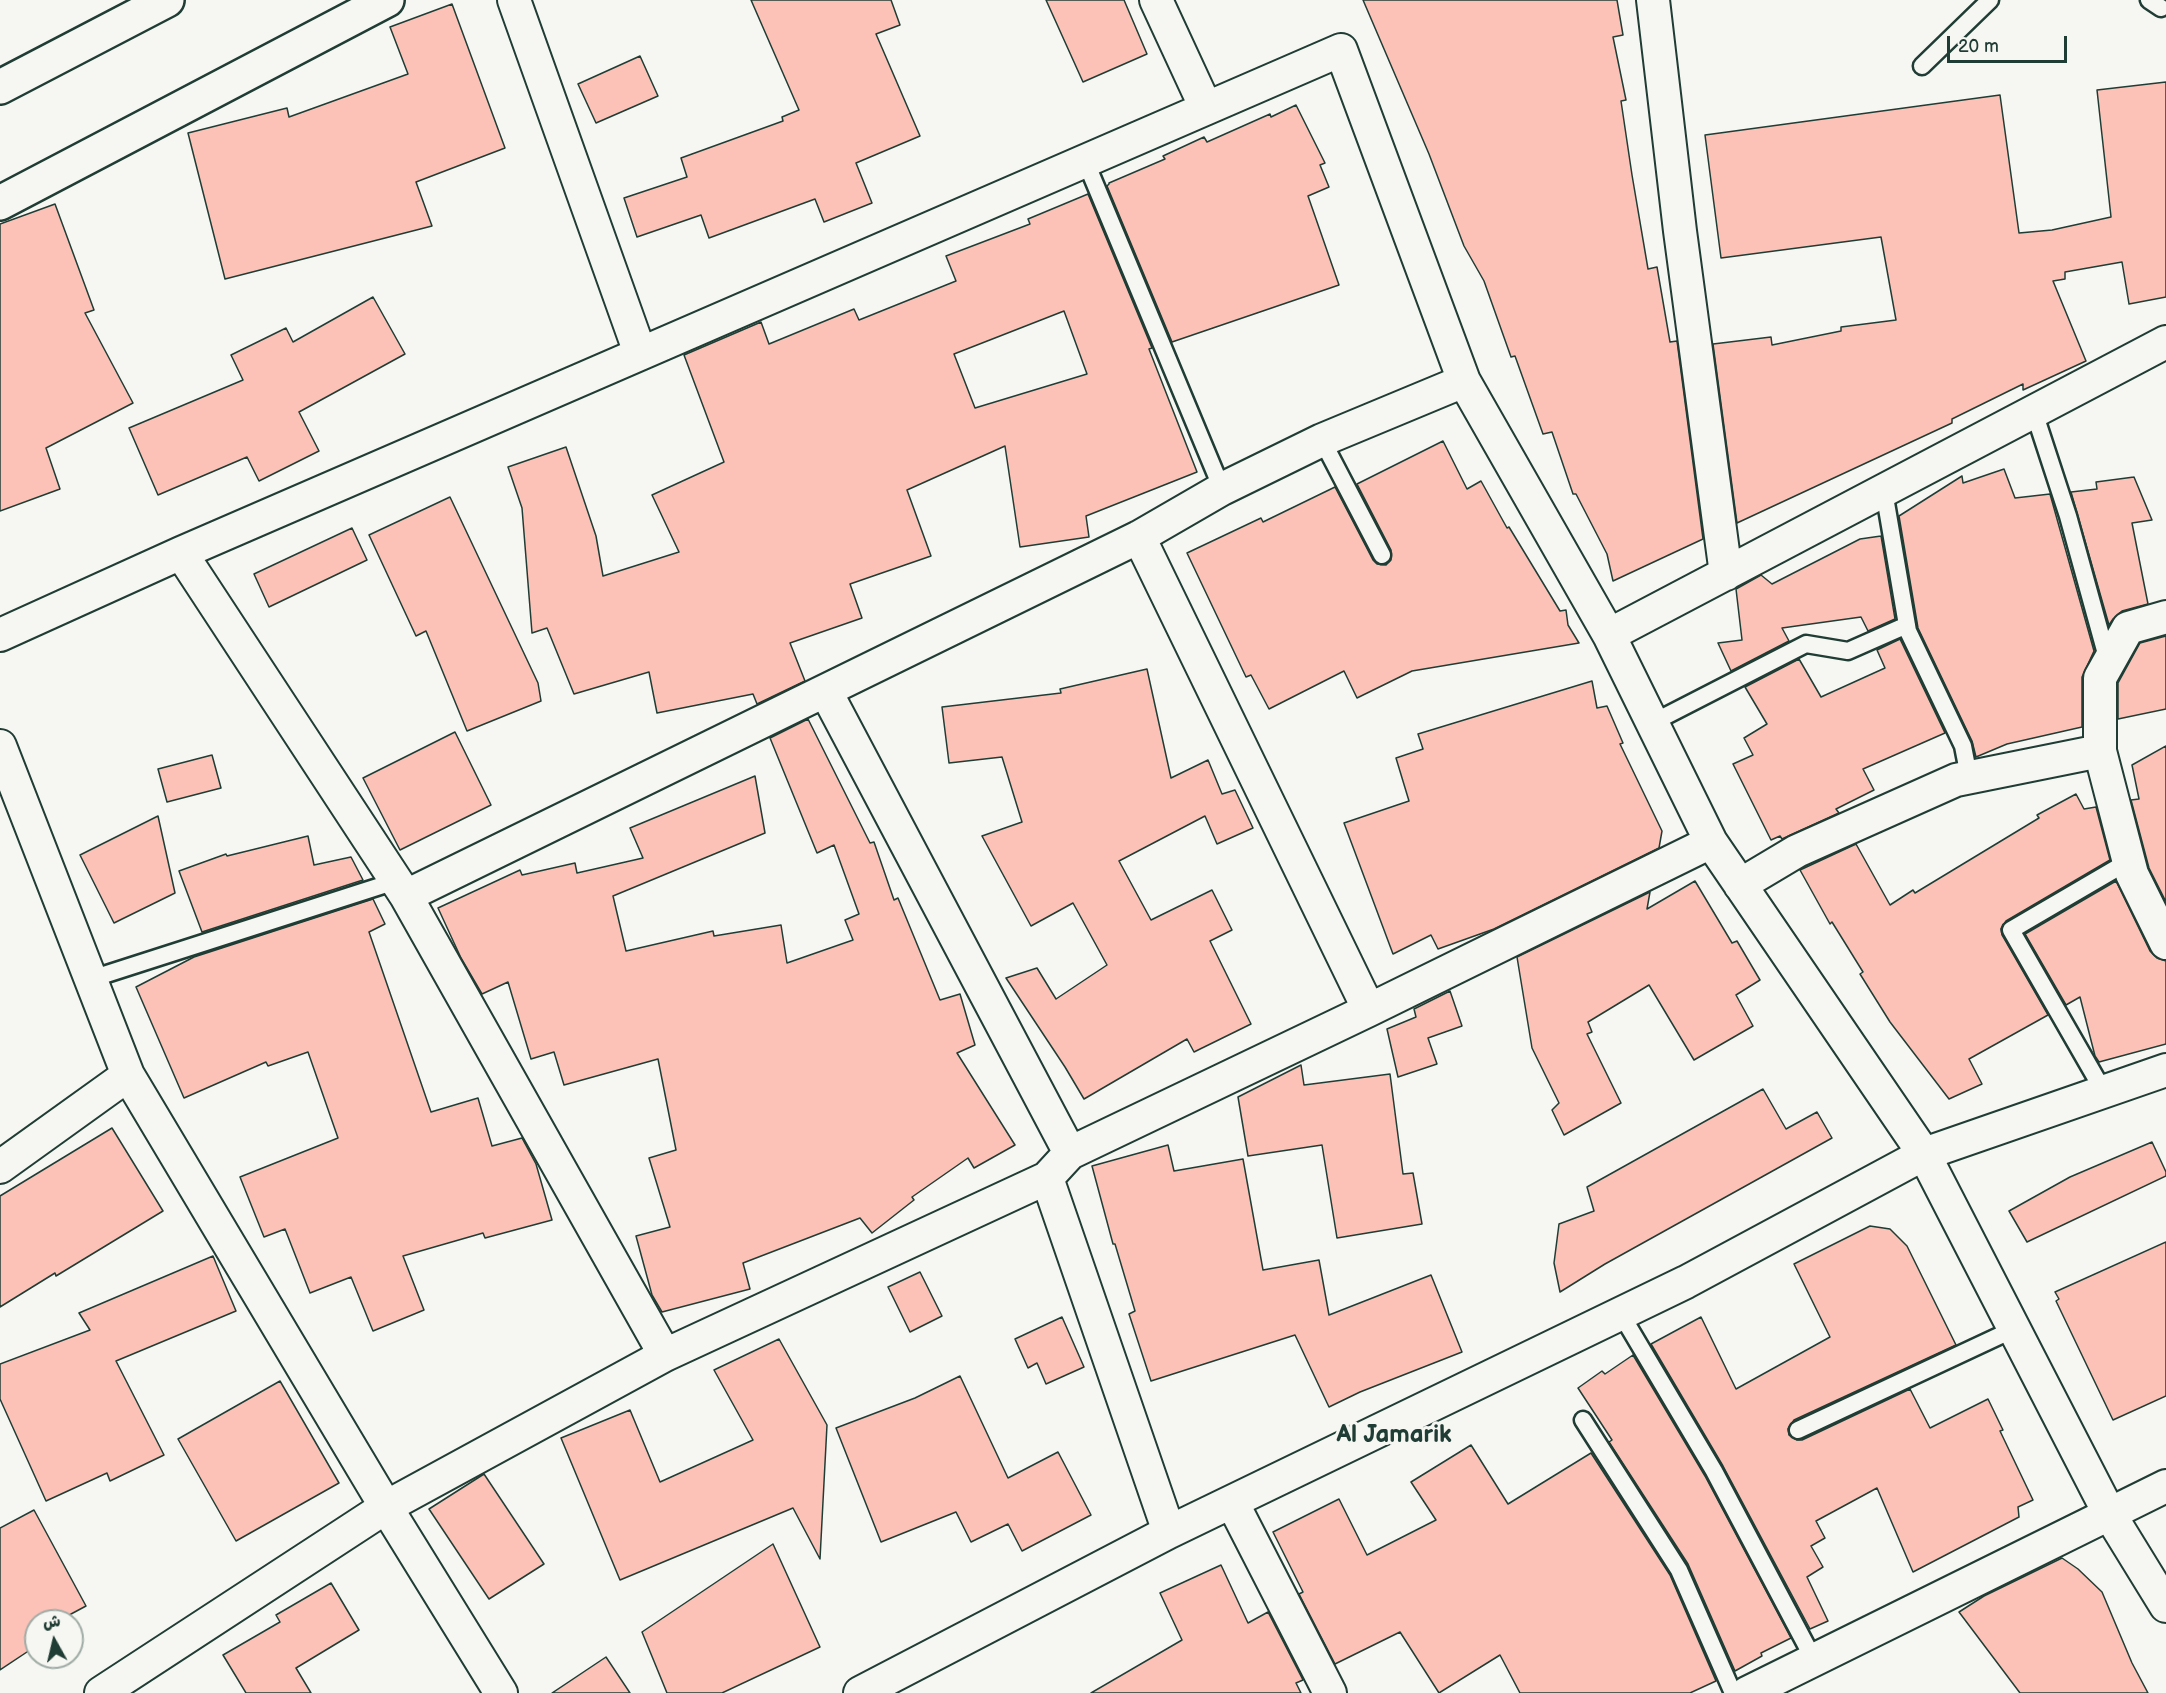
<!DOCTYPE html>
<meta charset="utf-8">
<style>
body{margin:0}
#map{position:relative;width:2166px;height:1693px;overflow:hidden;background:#f6f6f2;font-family:"Balsamiq Sans","Playpen Sans Arabic",sans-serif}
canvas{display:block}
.north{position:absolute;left:24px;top:1609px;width:60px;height:60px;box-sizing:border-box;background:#f6f6f2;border:2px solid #a0aca6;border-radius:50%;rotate:352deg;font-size:16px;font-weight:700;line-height:24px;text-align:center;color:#1f3d34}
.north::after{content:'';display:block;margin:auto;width:21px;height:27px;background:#1f3d34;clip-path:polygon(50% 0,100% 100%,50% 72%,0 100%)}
.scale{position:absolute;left:1947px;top:36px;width:120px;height:27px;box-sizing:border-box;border:3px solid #1f3d34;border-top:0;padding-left:8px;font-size:18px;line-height:21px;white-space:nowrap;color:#1f3d34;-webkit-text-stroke:4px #f6f6f2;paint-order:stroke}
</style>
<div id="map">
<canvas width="2166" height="1693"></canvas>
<div class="north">ش</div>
<div class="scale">20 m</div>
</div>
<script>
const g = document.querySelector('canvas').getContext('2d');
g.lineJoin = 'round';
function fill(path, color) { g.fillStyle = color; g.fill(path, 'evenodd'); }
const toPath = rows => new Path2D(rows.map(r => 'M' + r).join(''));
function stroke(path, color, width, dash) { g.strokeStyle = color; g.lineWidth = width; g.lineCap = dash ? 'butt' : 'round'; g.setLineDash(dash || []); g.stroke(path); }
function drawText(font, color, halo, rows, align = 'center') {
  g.font = font + ' "Balsamiq Sans",sans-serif'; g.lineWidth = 6; g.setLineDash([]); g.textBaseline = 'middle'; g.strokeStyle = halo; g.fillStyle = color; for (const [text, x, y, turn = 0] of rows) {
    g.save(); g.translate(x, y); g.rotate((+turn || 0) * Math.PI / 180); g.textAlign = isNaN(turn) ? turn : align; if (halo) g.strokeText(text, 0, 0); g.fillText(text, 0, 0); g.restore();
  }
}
const building = toPath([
 [751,0,891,0,900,25,876,34,920,136,856,163,872,203,824,222,815,199,709,238,701,215,637,237,624,198,687,177,681,158,783,121,782,117,799,110,751,0],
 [1046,0,1124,0,1147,54,1083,82,1046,0],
 [1363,0,1617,0,1623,35,1613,37,1626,100,1621,101,1632,175,1648,269,1657,267,1670,342,1677,341,1703,539,1613,581,1607,554,1576,494,1573,494,1552,432,1543,434,1515,356,1511,357,1484,281,1464,246,1429,154,1363,0],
 [452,4,505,148,416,182,432,226,225,279,188,133,287,108,289,117,408,74,390,27,452,4],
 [640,56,658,96,596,123,578,84,640,56],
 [2166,82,2166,297,2129,304,2122,262,2065,272,2065,279,2053,281,2086,361,2023,390,2023,384,1952,419,1952,423,1737,523,1713,344,1771,337,1772,345,1841,331,1841,327,1896,320,1881,237,1721,258,1705,135,2000,95,2019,233,2052,230,2111,217,2097,90,2166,82],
 [1296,105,1325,163,1320,165,1329,187,1308,196,1339,285,1172,342,1107,186,1109,184,1109,183,1165,159,1163,156,1204,137,1207,142,1270,114,1271,117,1296,105],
 [1088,194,1152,348,1149,349,1197,472,1086,516,1089,537,1020,547,1005,446,907,490,931,556,850,584,862,618,790,643,805,681,757,704,753,694,657,713,649,672,574,694,547,628,532,633,522,508,508,467,566,447,596,536,603,576,679,552,652,495,724,462,684,355,761,322,769,344,854,309,859,320,956,281,946,256,1030,224,1028,219,1088,194],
 [1064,311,1087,374,975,408,954,354,1064,311],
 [55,204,94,310,85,313,133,403,46,448,60,489,0,511,0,224,55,204],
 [373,297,405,354,299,412,319,451,259,481,247,457,158,495,129,428,243,380,231,355,286,328,293,342,373,297],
 [1443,441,1467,489,1481,481,1507,528,1509,527,1560,611,1566,610,1568,625,1579,643,1412,671,1357,698,1344,671,1269,709,1251,675,1246,677,1187,553,1261,518,1263,522,1335,487,1373,560,1377,564,1386,565,1391,560,1391,550,1357,484,1443,441],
 [2004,469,2015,498,2050,494,2094,651,2082,677,2082,727,2007,744,1976,757,1972,741,1918,628,1899,516,1962,476,1963,483,2004,469],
 [2134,477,2152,520,2132,523,2148,604,2122,611,2113,619,2109,625,2071,492,2097,489,2096,482,2134,477],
 [450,497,538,683,541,701,467,731,426,631,416,636,369,535,450,497],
 [352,528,367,560,269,607,254,574,352,528],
 [1881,536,1895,619,1868,631,1861,617,1782,628,1789,641,1731,671,1718,643,1742,640,1736,589,1761,575,1772,584,1860,539,1881,536],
 [2166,636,2166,709,2118,719,2118,683,2140,643,2166,636],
 [1900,639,1945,733,1863,769,1874,790,1836,809,1839,813,1782,839,1780,836,1771,840,1733,764,1753,755,1744,738,1767,724,1745,687,1799,659,1821,697,1885,668,1877,650,1900,639],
 [1147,669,1171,778,1208,760,1222,794,1235,790,1253,828,1217,844,1205,816,1119,861,1151,920,1212,890,1232,930,1210,941,1251,1024,1194,1052,1187,1039,1084,1099,1065,1067,1006,978,1037,968,1056,999,1107,965,1073,903,1031,926,982,836,1022,822,1002,757,949,763,942,707,1061,693,1060,689,1147,669],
 [1592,681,1597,708,1607,706,1623,743,1620,744,1662,831,1659,848,1494,929,1438,949,1431,935,1393,954,1344,823,1409,801,1396,758,1423,749,1418,734,1592,681],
 [808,719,870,843,874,842,894,900,898,898,940,1000,960,994,975,1045,957,1053,1015,1145,974,1168,968,1158,912,1197,914,1200,872,1233,860,1218,743,1263,750,1289,662,1312,652,1295,636,1236,670,1227,649,1158,676,1150,658,1059,564,1085,554,1052,531,1059,508,982,482,994,461,958,438,908,520,870,522,875,575,863,577,873,643,858,630,828,755,776,765,833,613,896,626,951,713,931,714,936,781,925,787,963,853,940,845,920,859,914,834,845,817,853,770,738,808,719],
 [455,732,491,805,400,850,363,778,455,732],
 [2166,746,2166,902,2149,868,2131,800,2139,799,2132,765,2166,746],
 [212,755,221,788,167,802,158,769,212,755],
 [2076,794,2084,809,2096,807,2110,860,2006,921,2001,929,2002,935,2048,1015,1969,1059,1982,1084,1949,1099,1890,1022,1860,974,1863,972,1832,922,1830,924,1800,870,1856,844,1890,905,1913,890,1915,893,2039,818,2037,815,2076,794],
 [158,816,175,893,114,923,80,855,158,816],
 [308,836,314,865,351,857,363,880,202,932,179,871,226,854,227,856,308,836],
 [1695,881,1732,943,1737,941,1760,980,1736,995,1753,1026,1694,1060,1649,985,1588,1022,1592,1032,1587,1034,1621,1103,1564,1135,1552,1110,1559,1103,1532,1048,1517,957,1650,892,1647,909,1695,881],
 [2116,881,2150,951,2157,958,2166,961,2166,1044,2099,1062,2095,1056,2080,997,2066,1005,2025,934,2116,881],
 [373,899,385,924,369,932,431,1112,478,1098,492,1146,522,1138,536,1164,552,1220,485,1238,483,1233,403,1256,424,1310,373,1331,351,1277,310,1293,285,1229,264,1237,240,1177,338,1138,308,1052,268,1066,266,1062,184,1098,136,987,194,957,373,899],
 [1450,991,1462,1026,1428,1038,1437,1064,1398,1077,1387,1029,1416,1017,1414,1009,1450,991],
 [1301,1065,1304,1085,1390,1074,1403,1174,1413,1173,1422,1224,1337,1238,1322,1145,1248,1156,1238,1097,1301,1065],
 [1763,1089,1786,1129,1817,1112,1832,1138,1605,1264,1560,1292,1554,1263,1559,1224,1594,1211,1587,1187,1763,1089],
 [112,1128,163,1211,56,1276,55,1273,0,1307,0,1196,112,1128],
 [2152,1142,2166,1172,2166,1176,2027,1242,2009,1211,2070,1177,2152,1142],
 [1168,1145,1174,1171,1243,1159,1263,1270,1319,1260,1329,1315,1431,1275,1462,1352,1360,1392,1329,1407,1295,1335,1151,1381,1129,1314,1135,1311,1115,1244,1113,1244,1092,1166,1168,1145],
 [1870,1226,1890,1229,1907,1246,1956,1345,1794,1420,1788,1429,1789,1435,1797,1440,1802,1440,1910,1389,1930,1428,1988,1399,2003,1430,2000,1431,2033,1500,2018,1507,2019,1517,1913,1572,1877,1488,1816,1521,1825,1538,1811,1546,1823,1567,1807,1577,1828,1621,1810,1629,1723,1466,1651,1344,1701,1317,1736,1389,1830,1337,1794,1264,1870,1226],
 [2166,1242,2166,1396,2113,1420,2056,1301,2059,1299,2055,1292,2166,1242],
 [213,1256,236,1311,116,1361,164,1455,110,1481,107,1473,46,1501,0,1399,0,1364,90,1330,79,1313,213,1256],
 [920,1272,942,1316,910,1332,888,1287,920,1272],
 [1062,1317,1084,1367,1046,1384,1037,1363,1028,1368,1015,1339,1062,1317],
 [779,1339,827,1425,820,1559,793,1508,620,1580,561,1438,630,1410,660,1482,753,1440,714,1370,779,1339],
 [1633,1355,1705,1476,1791,1638,1761,1653,1762,1656,1735,1671,1688,1564,1609,1442,1612,1440,1578,1388,1602,1371,1605,1374,1633,1355],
 [960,1376,1008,1478,1058,1452,1091,1515,1022,1551,1008,1524,971,1542,956,1512,881,1542,836,1428,915,1398,960,1376],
 [280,1381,339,1483,236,1541,178,1439,280,1381],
 [1471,1445,1508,1504,1591,1453,1670,1575,1716,1681,1690,1693,1520,1693,1500,1655,1439,1693,1400,1632,1335,1664,1299,1594,1303,1592,1273,1532,1339,1499,1367,1555,1436,1520,1411,1482,1471,1445],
 [484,1474,544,1564,489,1599,429,1509,484,1474],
 [34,1510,86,1606,58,1621,36,1621,36,1646,0,1670,0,1528,34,1510],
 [773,1544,820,1647,722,1693,667,1693,642,1632,773,1544],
 [2062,1558,2078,1569,2102,1592,2132,1663,2148,1693,2020,1693,1959,1612,1984,1596,2062,1558],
 [1221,1565,1248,1623,1268,1612,1303,1680,1296,1683,1301,1693,1091,1693,1182,1640,1160,1593,1221,1565],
 [331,1583,359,1630,296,1668,311,1693,246,1693,223,1655,280,1622,276,1615,331,1583],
 [606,1657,630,1693,552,1693,606,1657]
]);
fill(building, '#fcc1b7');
stroke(building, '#1f3d34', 1.5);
const service = toPath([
 [2149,0,2161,8],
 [1922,66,1990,0],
 [1085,160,1222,489],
 [2034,412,2068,516,2108,661],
 [1322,440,1382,555],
 [1884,491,1908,631,1963,746,1969,777],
 [1652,723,1806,644,1848,651,1907,625],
 [91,979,396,881],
 [2104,1092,2011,930,2129,861],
 [1621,1314,1714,1471,1814,1660],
 [1583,1420,1679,1570,1733,1693],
 [1798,1430,2014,1329]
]);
const minor = toPath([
 [514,0,640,353],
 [1156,0,1206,108],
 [1653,0,1680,231,1726,574],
 [1139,537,1369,1010],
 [181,553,406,896,665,1355],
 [2166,617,2128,628,2100,678,2100,751,2132,874,2166,943],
 [0,635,181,553,1341,50,1464,381,1609,635,1711,842,1924,1154,2110,1515,2166,1606],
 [1609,635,2166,342],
 [826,692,1070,1153],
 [0,746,128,1075,386,1507,501,1693],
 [1740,885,1797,851,1956,780,2100,751],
 [406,896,1139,537,1222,489,1322,440,1464,381],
 [0,1167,128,1075],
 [1047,1178,1169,1532],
 [1232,1502,1330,1693],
 [101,1693,386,1507,665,1355,1047,1178,1070,1153,1369,1010,1711,842],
 [860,1693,1169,1532,1686,1282,1924,1154,2166,1070],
 [1747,1693,2166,1486]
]);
const primary = toPath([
 [0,87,167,0],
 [0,203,387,0]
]);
stroke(service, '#1f3d34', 21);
stroke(minor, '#1f3d34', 36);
stroke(primary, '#1f3d34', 38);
stroke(service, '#f6f6f2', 16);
stroke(minor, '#f6f6f2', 32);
stroke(primary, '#f6f6f2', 33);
drawText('bold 24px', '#1f3d34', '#f6f6f2', [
 ["Al Jamarik",1394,1436]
]);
</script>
